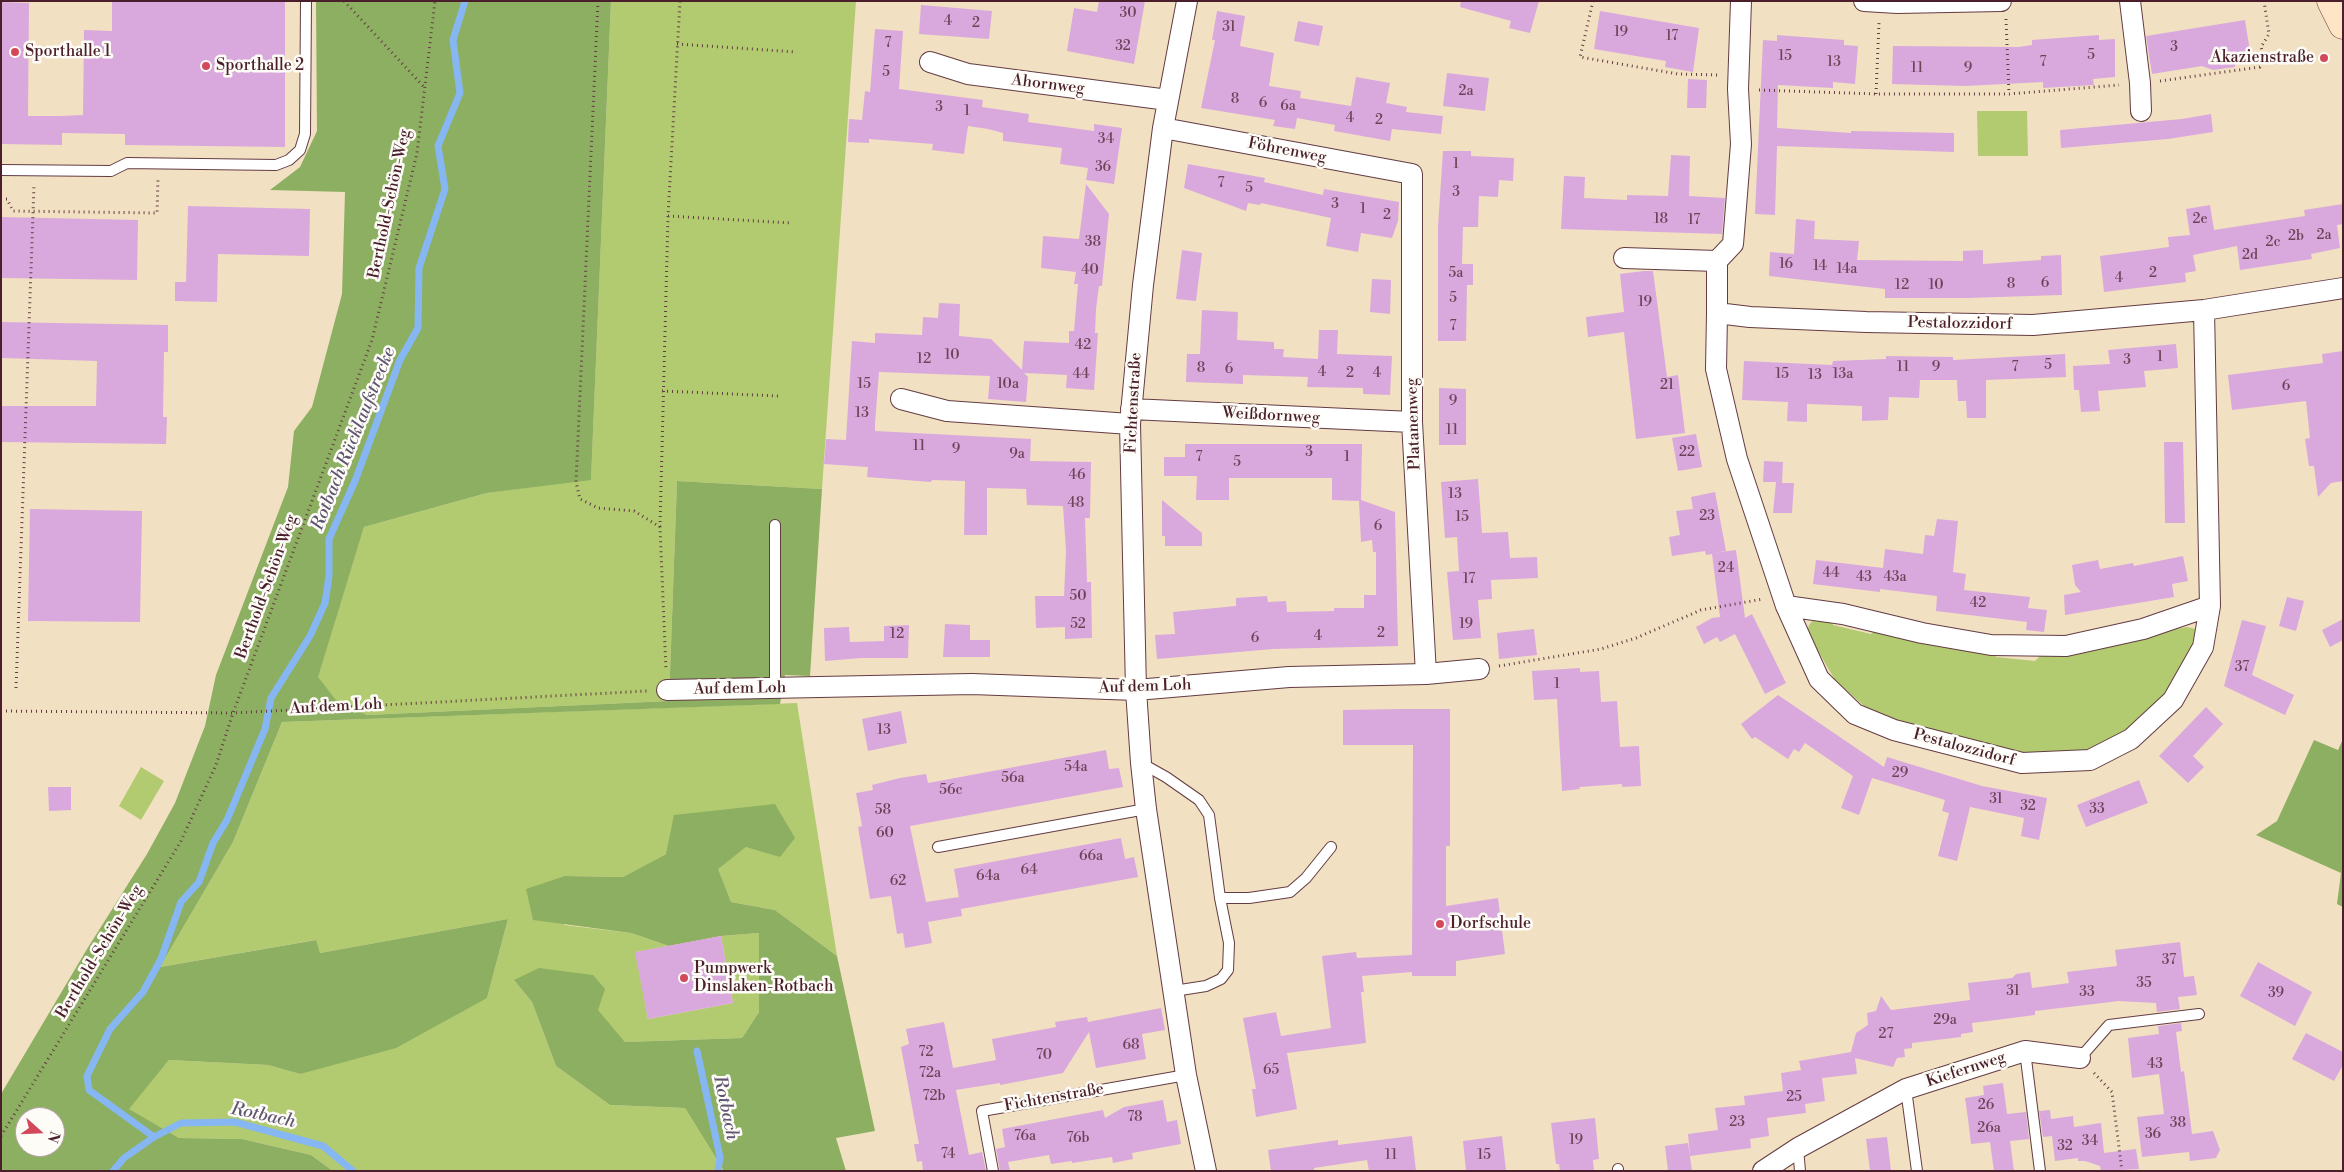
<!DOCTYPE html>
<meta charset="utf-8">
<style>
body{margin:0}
#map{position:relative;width:2344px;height:1172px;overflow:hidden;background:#f2e0c2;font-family:"Libre Bodoni",serif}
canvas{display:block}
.frame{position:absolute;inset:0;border:2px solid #4a1f2b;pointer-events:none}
.north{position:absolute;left:15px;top:1107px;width:50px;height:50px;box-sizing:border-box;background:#fdfcf7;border:1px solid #b5a4a5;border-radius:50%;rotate:110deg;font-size:14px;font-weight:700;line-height:20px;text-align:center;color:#4a1f2b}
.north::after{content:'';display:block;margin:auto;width:18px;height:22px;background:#d1495b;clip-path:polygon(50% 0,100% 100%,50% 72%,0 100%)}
</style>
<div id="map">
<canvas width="2344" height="1172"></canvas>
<div class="frame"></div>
<div class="north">N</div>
</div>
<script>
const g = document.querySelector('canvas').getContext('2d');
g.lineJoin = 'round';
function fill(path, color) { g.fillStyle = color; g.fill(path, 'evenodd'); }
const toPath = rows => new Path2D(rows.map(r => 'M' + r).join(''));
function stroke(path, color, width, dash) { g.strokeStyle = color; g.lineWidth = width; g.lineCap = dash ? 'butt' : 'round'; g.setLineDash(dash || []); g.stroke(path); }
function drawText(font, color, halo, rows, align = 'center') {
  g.font = font + ' "Libre Bodoni",serif'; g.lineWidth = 5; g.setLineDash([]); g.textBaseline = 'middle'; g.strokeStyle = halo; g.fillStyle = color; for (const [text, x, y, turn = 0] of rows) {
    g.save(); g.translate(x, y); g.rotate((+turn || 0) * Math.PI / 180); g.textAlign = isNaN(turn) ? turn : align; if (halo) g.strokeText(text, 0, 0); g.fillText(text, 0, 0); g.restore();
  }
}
fill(toPath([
 [611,1,856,1,822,489,677,481,669,701,367,715,336,700,317,677,364,527,487,493,591,479],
 [1977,111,2027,111,2028,156,1978,156],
 [1830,617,1833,625,1871,634,1877,628,1988,649,1996,657,2035,661,2043,653,2187,627,2196,629,2200,633,2169,691,2139,725,2089,751,2066,754,2016,752,1896,720,1864,706,1835,680,1807,632,1809,625,1815,618],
 [797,703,837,956,775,910,731,902,717,868,746,847,794,838,666,854,623,877,565,876,564,925,631,933,669,946,636,952,648,1019,733,1003,721,936,759,933,759,1012,742,1038,625,1042,597,1010,514,980,532,1002,556,1066,610,1105,685,1108,724,1171,333,1171,311,1155,242,1139,179,1138,128,1109,169,1060,268,1065,300,1074,487,998,508,919,320,953,315,940,160,967,233,842,282,722],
 [141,767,164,781,141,820,119,806]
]), '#b2cb70');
fill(toPath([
 [316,1,611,1,591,480,487,493,364,527,318,677,336,700,367,715,669,701,677,481,822,489,810,676,785,675,780,704,282,722,233,842,160,967,316,940,320,953,508,919,487,998,396,1048,300,1074,268,1065,169,1060,129,1109,179,1138,242,1139,311,1155,333,1171,1,1171,1,1094,87,949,147,854,175,803,205,726,216,675,288,487,294,431,312,407,342,294,345,192,270,190,300,167,317,131],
 [25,1117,55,1117,55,1147,25,1147],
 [2343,739,2343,907,2337,904,2341,873,2256,835,2277,821,2314,740,2338,750],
 [775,804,795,838,780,857,746,847,718,869,731,902,775,910,837,956,875,1131,836,1138,846,1171,724,1171,685,1108,610,1105,556,1066,532,1002,514,980,539,968,593,975,605,989,598,1010,625,1042,742,1038,759,1012,759,933,721,936,669,946,631,933,533,920,526,889,565,876,623,877,666,854,674,815]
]), '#8daf62');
stroke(toPath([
 [697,1051,720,1157,718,1171],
 [154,1137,89,1090,87,1076,110,1029,143,992,161,959,181,902,199,882,213,843,227,820,265,729,271,698,310,636,325,603,329,576,329,539,355,481,400,360,418,328,419,268,445,189,438,146,460,93,453,40,465,1],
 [113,1171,124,1158,154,1137,181,1123,235,1122,323,1146,353,1171]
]), '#86b7f2', 7);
fill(toPath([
 [1099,1,1145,1,1134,64,1067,51,1074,8,1097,12],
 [1461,1,1539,1,1530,33,1509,28,1511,21,1460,7],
 [1,2,29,3,28,116,60,116,83,115,84,30,112,31,112,2,285,2,285,147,125,145,125,134,62,133,62,145,1,144],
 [921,5,992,11,989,39,919,34],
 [1217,11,1245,16,1240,46,1274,53,1269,86,1301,91,1300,98,1351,106,1356,77,1390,83,1386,103,1407,107,1406,112,1443,116,1441,134,1392,129,1390,141,1334,131,1335,125,1297,118,1295,129,1273,126,1275,120,1201,108,1215,40,1212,40],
 [1600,11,1699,28,1693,72,1665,67,1666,61,1594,49],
 [2245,20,2251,58,2234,61,2235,67,2213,70,2202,66,2152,74,2146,36],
 [1298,21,1323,26,1319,46,1294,41],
 [875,29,903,31,899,89,983,100,982,107,1029,114,1028,122,1094,131,1094,124,1122,128,1114,184,1086,180,1088,168,1060,164,1062,148,1003,141,1003,133,988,129,968,126,964,154,932,150,933,144,869,139,869,143,848,142,849,119,862,120,865,91,870,92],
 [1777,35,1844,40,1844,45,1858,46,1855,84,1833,82,1833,88,1778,85,1777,128,1851,133,1851,131,1954,133,1954,152,1777,146,1775,215,1755,214,1763,40,1777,41],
 [2099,35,2099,40,2115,39,2115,77,2093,79,2094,85,2043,88,2043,82,1965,86,1892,84,1893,46,2019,47,2032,45,2032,40],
 [1447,73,1489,78,1485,111,1443,106],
 [1688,79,1707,80,1706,108,1687,108],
 [2211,114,2213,132,2168,139,2061,148,2060,130,2182,119],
 [1443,151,1471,151,1471,156,1514,158,1513,181,1499,180,1498,197,1479,196,1478,227,1463,227,1462,264,1473,264,1473,285,1467,285,1466,341,1438,341,1438,226],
 [1671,155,1690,156,1689,196,1725,198,1722,234,1561,229,1564,176,1585,177,1584,198,1627,200,1627,195,1668,196],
 [1188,164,1265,178,1264,182,1323,195,1324,189,1399,202,1398,221,1392,238,1361,233,1358,252,1326,246,1331,218,1261,203,1260,205,1248,203,1246,211,1184,188],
 [1086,184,1109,214,1102,286,1099,286,1096,309,1095,333,1098,333,1094,390,1066,388,1067,375,1024,373,1028,377,1026,402,988,399,990,376,879,372,875,423,875,431,1031,439,1030,461,1091,462,1090,518,1085,518,1087,582,1091,582,1092,638,1065,639,1065,627,1036,628,1035,596,1064,596,1066,551,1063,506,1027,505,1026,489,987,488,987,535,964,535,965,481,932,480,931,482,867,477,868,467,824,464,826,439,846,440,852,341,875,343,875,333,922,335,923,317,938,318,939,303,960,304,959,336,991,339,1022,370,1024,341,1069,343,1069,331,1074,331,1078,284,1074,284,1076,272,1041,268,1043,236,1079,239],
 [2343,204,2343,224,2337,225,2340,248,2311,254,2312,259,2240,270,2237,246,2193,255,2196,271,2185,273,2186,282,2104,292,2100,256,2169,247,2168,237,2190,235,2186,209,2210,205,2214,230,2305,216,2304,210],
 [188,206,310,209,309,256,218,254,217,302,175,301,175,282,186,282],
 [1,217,138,220,137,280,1,278],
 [1796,219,1815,221,1814,239,1859,241,1857,260,1963,261,1963,251,1983,250,1983,264,2041,260,2041,256,2061,255,2062,295,1968,298,1885,298,1885,289,1769,276,1770,252,1794,254],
 [1182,250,1202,253,1196,301,1176,299],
 [1644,271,1653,271,1667,377,1678,375,1685,433,1636,439,1624,332,1588,337,1586,317,1624,312,1620,274],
 [1372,279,1391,280,1390,314,1370,312],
 [1202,310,1238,312,1237,340,1274,342,1274,349,1284,349,1283,357,1318,359,1319,330,1338,330,1337,354,1392,356,1390,395,1363,394,1363,388,1307,387,1308,377,1243,375,1243,384,1186,382,1187,354,1200,354],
 [1,322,168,325,168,352,164,352,163,417,167,417,166,444,1,442,1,406,96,406,97,361,1,358],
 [2176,344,2178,368,2144,371,2146,387,2098,391,2100,411,2081,412,2079,390,2074,390,2073,366,2110,364,2108,350],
 [2343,351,2343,481,2331,483,2318,497,2314,466,2309,466,2305,439,2310,438,2306,401,2232,410,2228,375,2323,363,2322,354],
 [2065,354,2066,377,1986,380,1986,418,1967,418,1966,401,1958,401,1957,380,1920,380,1919,398,1889,397,1888,420,1862,421,1862,406,1807,404,1807,422,1787,421,1788,402,1742,400,1744,361,1832,365,1833,361,1886,359,1886,356,1953,357,1953,360],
 [1439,388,1466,389,1466,445,1439,445],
 [1696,434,1702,467,1678,471,1672,438],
 [2164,442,2183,442,2185,523,2165,523],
 [1185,444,1362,444,1361,500,1395,512,1398,646,1273,649,1157,659,1155,635,1175,634,1173,612,1236,606,1236,598,1267,596,1268,602,1286,601,1287,612,1334,611,1334,608,1364,608,1364,595,1376,595,1376,552,1373,552,1372,540,1361,542,1359,501,1332,500,1332,478,1229,478,1229,500,1196,500,1197,476,1164,476,1164,457,1185,457],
 [1764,461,1783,462,1782,483,1794,483,1792,513,1773,513,1776,482,1763,482],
 [1478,479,1482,533,1508,532,1510,558,1537,557,1538,578,1491,580,1492,599,1478,600,1481,638,1453,640,1447,572,1459,571,1457,537,1445,538,1441,482],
 [1715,492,1726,551,1713,553,1736,550,1745,618,1752,614,1786,683,1765,694,1735,634,1720,642,1717,637,1704,644,1696,627,1712,618,1720,617,1712,554,1706,555,1705,551,1672,556,1669,537,1680,535,1676,511,1693,509,1691,497],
 [1162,500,1202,533,1202,546,1165,546,1165,536,1162,536],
 [30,509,142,511,140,622,28,621],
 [1937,519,1958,521,1953,572,1966,574,1964,590,2030,597,2028,608,2047,610,2044,632,2026,630,2027,622,1936,611,1937,596,1880,589,1880,592,1813,584,1816,560,1883,568,1885,549,1923,554,1925,535,1934,536],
 [2183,556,2188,581,2172,584,2174,597,2065,615,2064,595,2081,592,2075,585,2072,565,2098,560,2100,569,2133,563,2134,566],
 [2287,597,2304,601,2296,631,2279,626],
 [2343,619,2343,640,2330,647,2322,630],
 [2242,620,2266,626,2252,675,2294,695,2285,715,2224,686],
 [945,624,970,625,970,640,990,640,990,657,943,657],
 [909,625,908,658,861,658,825,661,824,628,849,627,850,642,884,641,884,626],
 [1534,629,1537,655,1499,659,1497,633],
 [1580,668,1580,672,1599,671,1601,702,1617,701,1620,747,1639,746,1641,786,1622,787,1622,784,1579,787,1580,789,1562,791,1557,699,1534,700,1532,671],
 [1778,695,1884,767,1887,757,1982,786,2047,798,2039,840,2021,836,2024,818,1970,807,1957,861,1938,856,1949,813,1942,811,1945,800,1872,778,1859,815,1841,808,1853,776,1805,743,1799,752,1794,749,1788,759,1755,737,1752,739,1741,724],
 [2206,707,2223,724,2193,756,2204,767,2188,783,2159,756],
 [1403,709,1450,709,1450,846,1446,846,1446,906,1498,898,1505,954,1456,961,1456,976,1412,976,1412,972,1362,976,1364,992,1361,992,1366,1043,1287,1053,1297,1109,1256,1117,1252,1089,1256,1089,1243,1018,1276,1012,1281,1036,1331,1028,1322,956,1356,952,1357,958,1412,955,1413,745,1343,745,1343,710],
 [901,711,907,743,868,751,862,719],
 [1106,750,1109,769,1119,768,1123,787,910,826,926,902,959,897,962,916,928,922,932,943,905,948,903,933,897,934,891,896,870,899,858,827,862,826,856,793,873,790,872,785,900,778,926,774,928,783],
 [2139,780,2148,803,2086,827,2077,805],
 [48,787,71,787,71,810,49,811],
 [1121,838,1125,859,1134,857,1138,877,961,909,954,869],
 [721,936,733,1003,648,1019,635,952],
 [2180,942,2184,977,2194,976,2197,995,2178,997,2180,1009,2157,1012,2156,1003,2119,1001,2035,1011,2035,1015,1972,1023,1973,1032,1961,1034,1961,1037,1912,1043,1912,1048,1904,1049,1905,1057,1897,1058,1893,1067,1855,1058,1857,1074,1822,1078,1825,1101,1805,1104,1806,1113,1767,1118,1769,1136,1750,1139,1751,1148,1690,1156,1688,1134,1718,1130,1715,1108,1745,1105,1744,1096,1783,1091,1781,1073,1801,1070,1799,1061,1851,1052,1856,1033,1868,1025,1867,1013,1876,1011,1881,996,1891,1010,1970,1000,1968,983,2012,978,2016,974,2030,972,2032,988,2069,983,2067,972,2117,966,2115,950],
 [2258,962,2312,992,2295,1026,2240,996],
 [1161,1008,1165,1030,1142,1034,1146,1059,1096,1068,1089,1032,1063,1073,1000,1085,1000,1083,956,1090,969,1155,982,1152,986,1171,923,1171,922,1161,917,1162,914,1144,919,1144,901,1047,909,1044,906,1029,944,1022,953,1068,996,1060,992,1039,1056,1027,1055,1022,1087,1017,1088,1022],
 [2181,1023,2182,1031,2176,1032,2181,1072,2184,1071,2192,1134,2213,1131,2220,1150,2216,1158,2190,1161,2189,1152,2142,1157,2137,1117,2164,1114,2159,1074,2132,1078,2128,1038,2159,1034,2158,1026],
 [2306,1033,2343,1052,2343,1065,2334,1081,2292,1059],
 [2003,1083,2007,1114,2026,1112,2029,1139,2010,1141,2014,1171,1994,1171,1990,1142,1971,1144,1968,1119,1965,1098,1984,1095,1983,1086],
 [1163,1100,1167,1122,1177,1120,1181,1144,1132,1153,1133,1159,1113,1163,1112,1157,1072,1163,1072,1161,1051,1164,1049,1155,1008,1162,1010,1171,1000,1171,996,1149,1005,1147,1002,1129,1103,1110,1105,1118,1124,1107],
 [2050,1110,2051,1119,2073,1116,2074,1127,2101,1123,2104,1153,2136,1149,2139,1169,2101,1171,2100,1166,2085,1161,2078,1161,2078,1158,2055,1161,2052,1136,2043,1137,2039,1111],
 [1595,1118,1599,1159,1593,1160,1594,1171,1560,1171,1559,1164,1556,1164,1551,1123],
 [1412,1136,1416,1171,1369,1171,1367,1160,1314,1168,1314,1171,1271,1171,1268,1150,1338,1140,1338,1145],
 [1502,1136,1506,1171,1466,1171,1463,1141],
 [1887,1137,1891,1171,1870,1171,1866,1139],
 [1688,1143,1692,1171,1668,1171,1665,1146]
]), '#d9a9dd');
const lane = toPath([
 [1,170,111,171,127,163,276,165,289,160,300,150,305,134,306,1],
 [775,525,775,688],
 [1141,763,1166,777,1199,800,1209,815,1220,898,1229,943,1228,970,1221,979,1206,986,1174,991],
 [938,847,1146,809],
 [1220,898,1249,898,1290,892,1306,878,1331,847],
 [2025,1051,2040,1171],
 [2080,1058,2109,1025,2199,1014],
 [1906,1089,1917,1171],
 [1798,1148,1800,1171],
 [1618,1169,1618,1171],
 [993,1171,982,1111,1186,1075]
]);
const street = toPath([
 [1187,1,1163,128,1143,285,1130,424,1136,690,1141,763,1146,809,1186,1075,1206,1171],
 [1741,1,1738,89,1741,144,1733,244,1717,261,1717,313,1750,317,1866,322,2033,325,2204,310,2343,288],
 [1864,1,1897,3,2001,1],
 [2130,1,2140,83,2141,111],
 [930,62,968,74,1168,100],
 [1163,128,1412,174,1412,422,1426,674],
 [1624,258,1717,261],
 [1717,313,1716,369,1737,459,1786,606,1819,679,1855,714,1894,730,2022,763,2090,760,2131,739,2173,700,2203,647,2210,606,2204,310],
 [901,399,947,411,1130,424],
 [1131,409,1412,422],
 [1786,606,1843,614,1922,633,1991,645,2066,646,2143,629,2210,606],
 [667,690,972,684,1136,690,1289,677,1426,674,1479,669],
 [1763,1171,1798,1148,1906,1089,2025,1051,2080,1058]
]);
const secondary = toPath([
 [2331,1,2343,25]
]);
stroke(lane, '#633c42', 12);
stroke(street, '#633c42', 22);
stroke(secondary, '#633c42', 29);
stroke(toPath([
 [344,1,424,87],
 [598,1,576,482,580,499,598,508,634,511,660,527,666,671],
 [1593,1,1580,57,1678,74,1718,75],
 [2006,19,2009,94],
 [677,44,796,52],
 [2160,81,2260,67,2264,57,2261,47,2269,34,2264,1],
 [1759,90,1876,94,2009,94,2119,85],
 [1876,94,1879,23],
 [1,199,7,199,13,211,157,213,158,178],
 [668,216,792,223],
 [662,391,779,396],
 [660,527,668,216,680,1],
 [1499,666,1601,649,1636,638,1701,610,1763,599],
 [16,688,34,186],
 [1,711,233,713,647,691],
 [2094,1073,2112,1092,2122,1171],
 [1,1136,181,841,216,765,233,713,372,340,417,153,435,1]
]), '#633c42', 3, [1, 4]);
stroke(lane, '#fff', 10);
stroke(street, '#fff', 20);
stroke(secondary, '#fee5c5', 28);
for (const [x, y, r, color] of [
 [15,52,5,"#d1495b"],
 [2324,58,5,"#d1495b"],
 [206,66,5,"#d1495b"],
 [1440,924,5,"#d1495b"],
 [684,978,5,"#d1495b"]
]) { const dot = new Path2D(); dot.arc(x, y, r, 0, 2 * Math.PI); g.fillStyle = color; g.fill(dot); stroke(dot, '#fdfcf7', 2); }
drawText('14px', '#6e4258', null, [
 ["30",1128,14],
 ["4",948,22],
 ["2",976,24],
 ["31",1229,28],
 ["19",1621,33],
 ["17",1672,37],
 ["7",888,44],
 ["32",1123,47],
 ["3",2174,48],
 ["5",2091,56],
 ["15",1785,57],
 ["13",1834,63],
 ["7",2043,63],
 ["11",1917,69],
 ["9",1968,69],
 ["5",886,73],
 ["2a",1466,92],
 ["8",1235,100],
 ["6",1263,104],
 ["6a",1288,107],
 ["3",939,108],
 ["1",967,112],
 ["4",1350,119],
 ["2",1379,121],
 ["34",1106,140],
 ["1",1456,165],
 ["36",1103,168],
 ["7",1221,184],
 ["5",1249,189],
 ["3",1456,193],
 ["3",1335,205],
 ["1",1363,210],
 ["2",1387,216],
 ["18",1661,220],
 ["2e",2200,220],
 ["17",1694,221],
 ["2a",2324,236],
 ["2b",2296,237],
 ["38",1093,243],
 ["2c",2273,243],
 ["2d",2250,256],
 ["16",1786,265],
 ["14",1820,267],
 ["14a",1847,270],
 ["40",1090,271],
 ["5a",1456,274],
 ["2",2153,274],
 ["4",2119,279],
 ["6",2045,284],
 ["8",2011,285],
 ["12",1902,286],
 ["10",1936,286],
 ["5",1453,299],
 ["19",1645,303],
 ["7",1453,327],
 ["42",1083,346],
 ["10",952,356],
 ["1",2160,358],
 ["12",924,360],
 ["3",2127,361],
 ["5",2048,366],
 ["11",1903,368],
 ["9",1936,368],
 ["7",2015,368],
 ["8",1201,369],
 ["6",1229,370],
 ["4",1322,373],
 ["2",1350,374],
 ["4",1377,374],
 ["44",1081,375],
 ["15",1782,375],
 ["13a",1843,375],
 ["13",1815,376],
 ["15",864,385],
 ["10a",1008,385],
 ["21",1667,386],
 ["6",2286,387],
 ["9",1453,402],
 ["13",862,414],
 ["11",1452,431],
 ["11",919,447],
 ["9",956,450],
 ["3",1309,453],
 ["22",1687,453],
 ["9a",1017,455],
 ["7",1199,458],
 ["1",1347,458],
 ["5",1237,463],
 ["46",1077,476],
 ["13",1455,495],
 ["48",1076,504],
 ["23",1707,517],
 ["15",1462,518],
 ["6",1378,527],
 ["24",1726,569],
 ["44",1831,574],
 ["43",1864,578],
 ["43a",1895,578],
 ["17",1469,580],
 ["50",1078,597],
 ["42",1978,604],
 ["52",1078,625],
 ["19",1466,625],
 ["2",1381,634],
 ["12",897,635],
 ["4",1318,637],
 ["6",1255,639],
 ["37",2242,668],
 ["1",1557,685],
 ["13",884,731],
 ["54a",1076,768],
 ["29",1900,774],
 ["56a",1013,779],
 ["56c",951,791],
 ["31",1996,800],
 ["32",2028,807],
 ["33",2097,810],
 ["58",883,811],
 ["60",885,834],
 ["66a",1091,857],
 ["64",1029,871],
 ["64a",988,877],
 ["62",898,882],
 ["37",2169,961],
 ["35",2144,984],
 ["31",2013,992],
 ["33",2087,993],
 ["39",2276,994],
 ["29a",1945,1021],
 ["27",1886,1035],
 ["68",1131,1046],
 ["72",926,1053],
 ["70",1044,1056],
 ["43",2155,1065],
 ["65",1271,1071],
 ["72a",930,1074],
 ["72b",934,1097],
 ["25",1794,1098],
 ["26",1986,1106],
 ["78",1135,1118],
 ["23",1737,1123],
 ["38",2178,1124],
 ["26a",1989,1129],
 ["36",2153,1135],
 ["76a",1025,1137],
 ["76b",1078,1139],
 ["19",1576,1141],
 ["34",2090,1142],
 ["32",2065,1147],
 ["74",948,1155],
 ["11",1391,1156],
 ["15",1484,1156]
]);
drawText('16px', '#4a1f2b', '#fdfcf7', [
 ["Sporthalle 1",25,52],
 ["Akazienstraße",2314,58,"right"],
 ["Sporthalle 2",216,66],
 ["Dorfschule",1450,924],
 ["Pumpwerk",694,969],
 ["Dinslaken-Rotbach",694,987]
], 'left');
drawText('16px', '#4a1f2b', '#fdfcf7', [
 ["Ahornweg",1048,85,7],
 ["Föhrenweg",1287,151,11],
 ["Berthold-Schön-Weg",390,204,-78],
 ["Pestalozzidorf",1960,324,1],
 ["Fichtenstraße",1134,403,-87],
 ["Weißdornweg",1271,416,3],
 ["Platanenweg",1414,424,-92],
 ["Berthold-Schön-Weg",267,587,-70],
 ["Auf dem Loh",1145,687,-2],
 ["Auf dem Loh",740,689,-1],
 ["Auf dem Loh",336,707,-3],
 ["Pestalozzidorf",1964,748,15],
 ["Berthold-Schön-Weg",100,952,-59],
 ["Kiefernweg",1966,1070,-18],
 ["Fichtenstraße",1054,1098,-10]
]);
drawText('italic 18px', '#5f5471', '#fdfcf7', [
 ["Rotbach Rücklaufstrecke",354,439,-68],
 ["Rotbach",725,1108,78],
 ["Rotbach",263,1116,12]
]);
</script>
